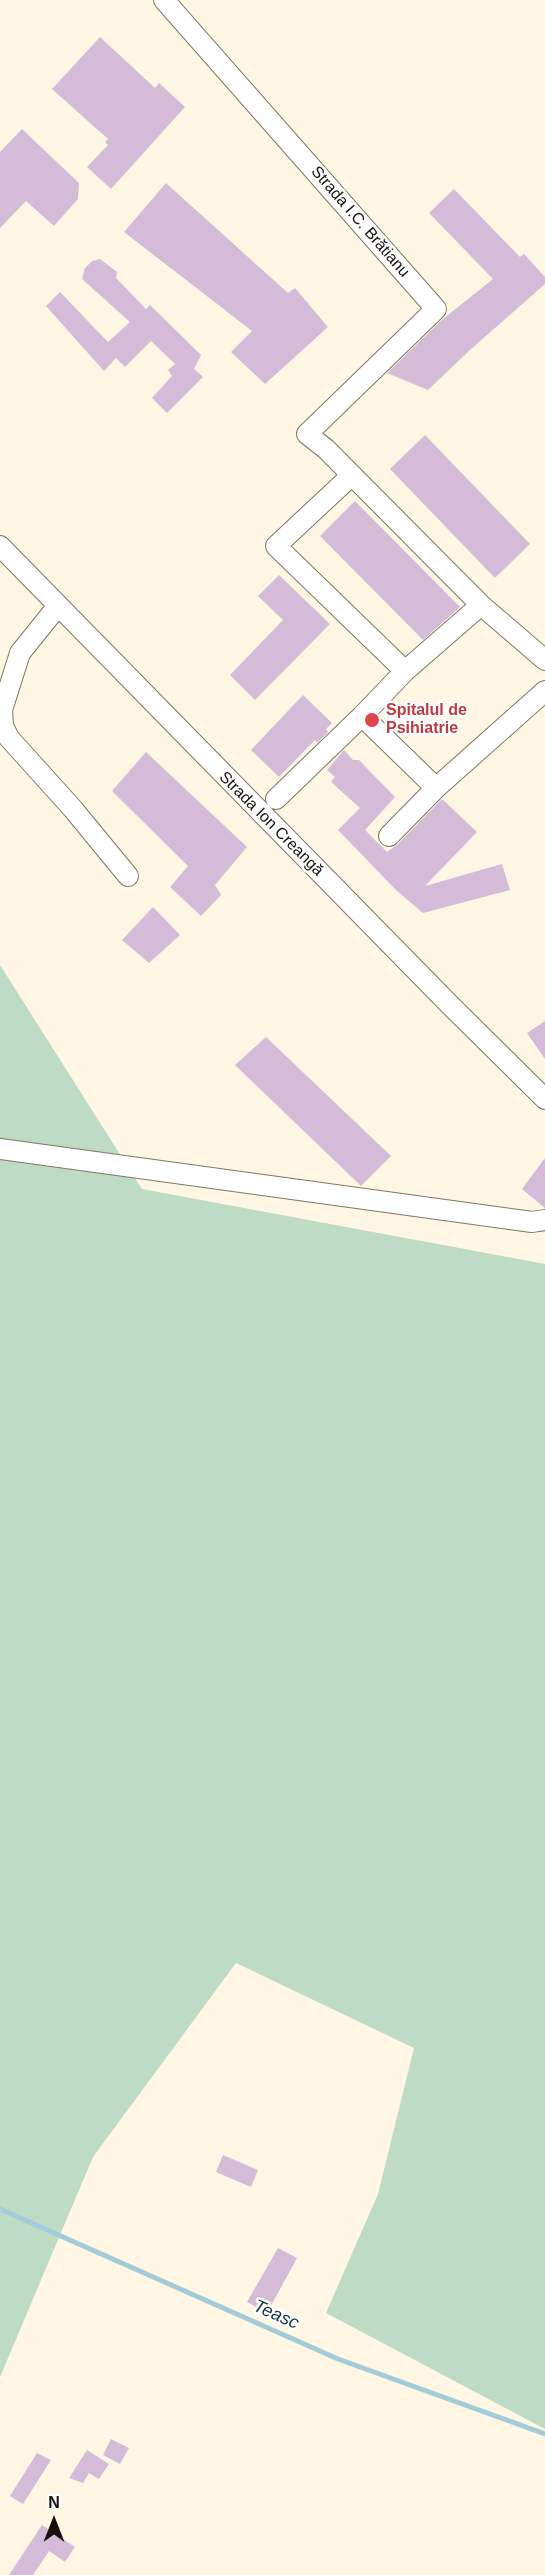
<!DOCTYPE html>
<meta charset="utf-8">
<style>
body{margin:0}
#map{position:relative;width:545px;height:2575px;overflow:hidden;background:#fff6e4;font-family:Arial,sans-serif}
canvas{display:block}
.north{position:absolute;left:24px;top:2491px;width:60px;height:60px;-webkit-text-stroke:4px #fff;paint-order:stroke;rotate:0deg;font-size:16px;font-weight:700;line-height:24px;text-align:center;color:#15120c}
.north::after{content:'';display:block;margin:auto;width:21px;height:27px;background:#15120c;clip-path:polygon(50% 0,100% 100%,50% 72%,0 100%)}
</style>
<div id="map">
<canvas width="545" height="2575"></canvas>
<div class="north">N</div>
</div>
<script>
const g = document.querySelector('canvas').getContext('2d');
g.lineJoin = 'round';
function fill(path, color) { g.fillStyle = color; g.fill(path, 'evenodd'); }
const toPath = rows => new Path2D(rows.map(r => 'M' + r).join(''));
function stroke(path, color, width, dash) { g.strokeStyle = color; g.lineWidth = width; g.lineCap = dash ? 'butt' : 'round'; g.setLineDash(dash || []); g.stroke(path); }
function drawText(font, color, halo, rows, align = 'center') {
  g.font = font + ' Arial,sans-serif'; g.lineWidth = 5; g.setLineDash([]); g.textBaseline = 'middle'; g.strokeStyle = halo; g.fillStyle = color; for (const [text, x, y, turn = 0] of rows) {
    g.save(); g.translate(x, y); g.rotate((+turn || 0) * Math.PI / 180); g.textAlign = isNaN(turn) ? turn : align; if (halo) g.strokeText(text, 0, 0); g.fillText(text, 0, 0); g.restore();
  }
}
fill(toPath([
 [0,965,142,1189,545,1264,545,2429,326,2313,378,2194,414,2048,236,1963,93,2157,0,2377]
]), '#bedbc5');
stroke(toPath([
 [0,2209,338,2359,545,2434]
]), '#a3ccda', 5);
fill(toPath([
 [100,37,155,88,159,83,185,107,111,189,87,167,108,145,105,142,108,139,52,89],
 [22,129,79,183,78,199,54,226,26,201,0,228,0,152],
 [166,183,288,293,295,288,328,327,265,384,231,352,252,331,124,232],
 [454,189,520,257,524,254,545,277,545,284,470,350,428,390,387,373,443,319,493,279,429,213],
 [100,259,117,272,116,278,146,309,150,305,201,355,194,369,203,377,167,413,152,398,172,376,168,370,175,364,151,341,125,367,116,358,104,371,46,306,60,292,108,342,130,322,82,279,85,268,92,261],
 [425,435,530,544,495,578,390,469],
 [355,501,460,607,423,640,320,536],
 [279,575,330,624,255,700,230,675,283,620,258,596],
 [303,695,332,723,326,729,328,732,317,743,315,740,279,777,251,750],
 [344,750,353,760,359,760,395,797,365,830,387,852,398,844,442,799,477,832,425,886,502,864,510,890,423,913,396,890,338,830,360,808,331,782,335,777,327,770],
 [146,752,247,847,215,885,221,895,201,916,170,887,188,866,112,791],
 [153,907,180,935,149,963,122,940],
 [545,1021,545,1059,527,1033],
 [266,1037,391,1156,361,1186,235,1065],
 [545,1158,545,1208,522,1189],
 [223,2155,258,2170,251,2187,216,2172],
 [278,2248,297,2258,267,2313,247,2302],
 [111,2439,129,2448,120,2464,103,2455],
 [87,2450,109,2464,99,2479,89,2473,83,2483,69,2478],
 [37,2453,51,2460,23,2504,10,2496],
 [42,2525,75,2547,65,2562,49,2551,33,2575,9,2575]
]), '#d4bcd8');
const minor = toPath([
 [164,0,436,309,307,434,326,449,481,605,545,660],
 [352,475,276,546,405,671],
 [0,546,450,1005,545,1099],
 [57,607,20,653,2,710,3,726,9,738,73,809,128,876],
 [362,716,436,788],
 [276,799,362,716,405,671,481,605],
 [389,836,436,788,545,691],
 [0,1149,532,1222,545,1220]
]);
stroke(minor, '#7f7867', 22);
stroke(minor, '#fff', 20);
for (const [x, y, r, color] of [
 [372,720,8,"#e0444e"]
]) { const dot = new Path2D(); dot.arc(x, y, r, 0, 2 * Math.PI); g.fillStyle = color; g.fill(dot); stroke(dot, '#fff', 2); }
drawText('16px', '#15120c', '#fff', [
 ["Strada I.C. Brătianu",360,222,49],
 ["Strada Ion Creangă",271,824,45]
]);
drawText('bold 16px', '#be3a42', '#fff', [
 ["Spitalul de",386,711],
 ["Psihiatrie",386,729]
], 'left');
drawText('italic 18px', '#113742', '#fff', [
 ["Teasc",276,2315,24]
]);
</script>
